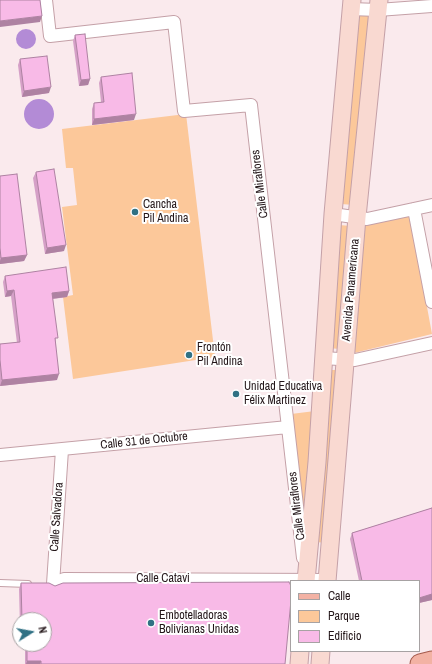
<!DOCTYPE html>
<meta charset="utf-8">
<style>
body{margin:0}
#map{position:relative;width:432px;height:664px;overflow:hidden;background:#faeaed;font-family:"Archivo Narrow",sans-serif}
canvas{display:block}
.legend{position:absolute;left:290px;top:580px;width:130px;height:72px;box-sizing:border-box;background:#fff;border:1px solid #a7a2a3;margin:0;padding:5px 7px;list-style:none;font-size:12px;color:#231619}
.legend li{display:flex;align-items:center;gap:8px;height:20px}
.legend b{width:20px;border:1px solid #a7a2a3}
.north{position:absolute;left:12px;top:612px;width:40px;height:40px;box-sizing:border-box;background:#fff;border:1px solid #a7a2a3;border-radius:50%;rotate:79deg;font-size:11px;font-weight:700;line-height:16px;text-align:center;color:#231619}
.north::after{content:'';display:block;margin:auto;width:14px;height:18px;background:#307184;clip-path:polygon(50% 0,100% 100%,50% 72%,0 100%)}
</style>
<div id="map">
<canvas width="432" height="664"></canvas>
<ul class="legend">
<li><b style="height:5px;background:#f3b2a4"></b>Calle</li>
<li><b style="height:11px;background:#fcc89a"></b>Parque</li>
<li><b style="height:11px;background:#f8bae7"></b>Edificio</li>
</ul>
<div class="north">N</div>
</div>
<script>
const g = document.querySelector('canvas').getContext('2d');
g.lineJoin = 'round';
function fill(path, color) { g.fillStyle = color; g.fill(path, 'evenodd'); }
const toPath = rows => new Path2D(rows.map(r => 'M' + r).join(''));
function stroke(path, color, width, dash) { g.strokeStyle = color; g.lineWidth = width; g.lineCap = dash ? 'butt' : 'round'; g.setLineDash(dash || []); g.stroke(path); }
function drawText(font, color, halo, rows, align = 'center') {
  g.font = font + ' "Archivo Narrow",sans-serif'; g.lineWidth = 4; g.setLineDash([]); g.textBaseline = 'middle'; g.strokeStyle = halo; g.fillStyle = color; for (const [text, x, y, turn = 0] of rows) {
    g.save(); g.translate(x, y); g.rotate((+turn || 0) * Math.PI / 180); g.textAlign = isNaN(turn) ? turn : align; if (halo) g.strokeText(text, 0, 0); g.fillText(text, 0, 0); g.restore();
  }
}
fill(toPath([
 [357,15,371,16,354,205,341,204],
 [186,114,215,357,73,379,63,297,73,295,62,207,77,205,73,168,66,168,62,129],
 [410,215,432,334,354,353,364,226],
 [339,225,351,226,340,349,328,348],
 [328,370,337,370,325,543,317,542],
 [315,411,309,509,302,509,291,414]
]), '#fcc89a');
fill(toPath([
 '16 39a10 10 0 1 1 20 0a10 10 0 1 1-20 0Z',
 '24 114a15 15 0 1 1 30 0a15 15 0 1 1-30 0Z'
]), '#b38bd6');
const service = toPath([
 [0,583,28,584]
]);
const minor = toPath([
 [46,0,50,36,174,22,184,111,251,105,303,558],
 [351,9,378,10,432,6],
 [414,209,432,302],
 [333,214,367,219,432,205],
 [323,358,355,360,432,343],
 [62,450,53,584,64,579,328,580],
 [0,455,288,427]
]);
const secondary = toPath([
 [306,581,317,462,333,214,352,0],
 [327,581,357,217,379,0],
 [299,664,300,651],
 [320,664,321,651]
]);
const primary = toPath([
 [420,664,432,661]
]);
stroke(service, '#c4a0a7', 8);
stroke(minor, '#c4a0a7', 14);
stroke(secondary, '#c4a0a7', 19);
stroke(primary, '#a55a4c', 21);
stroke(service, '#fff', 6);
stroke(minor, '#fff', 12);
stroke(secondary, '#f9d9d1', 17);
stroke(primary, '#f3b2a4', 19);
fill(toPath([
 [75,35,90,79,88,85,79,86,73,41],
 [20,59,49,93,22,97,18,65],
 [101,77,134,120,92,125,92,109,94,103,101,102,99,83],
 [36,172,64,251,45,254,33,178],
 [0,176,27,255,24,261,0,264],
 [5,276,69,291,67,297,53,299,56,344,57,380,0,386,0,344,17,343,11,296,5,297,3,282],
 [432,508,432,600,419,603,419,581,359,581,350,539,352,533],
 [21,583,55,586,285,664,25,664,25,644,44,644,44,620,20,620,20,627,19,589]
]), '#d5a0c7');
fill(toPath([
 [42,16,40,22,0,27,0,21],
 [90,79,88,85,79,86,81,80],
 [51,87,49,93,22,97,24,91],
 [136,114,134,120,92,125,94,119],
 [66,245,64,251,45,254,47,248],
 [27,255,24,261,0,264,0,261,1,258],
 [14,290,11,296,5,297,7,291],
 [69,291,67,297,50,299,52,293],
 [59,374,57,380,0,386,2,380],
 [432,594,432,600,419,603,419,598],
 [27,661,41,661,40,664,26,664]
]), '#ae82a2');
const building = toPath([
 [0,0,40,0,42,16,0,21,0,0],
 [85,34,90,79,81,80,75,35,85,34],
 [47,56,51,87,24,91,20,59,47,56],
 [132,73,136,114,94,119,94,103,104,102,101,77,132,73],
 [54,169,66,245,47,248,36,172,54,169],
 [17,174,27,255,1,258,0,248,0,176,17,174],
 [66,267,69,291,52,293,58,338,55,338,59,374,2,380,0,360,0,344,20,342,14,290,7,291,5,276,66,267],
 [432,508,432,594,419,598,419,581,362,581,352,533,432,508],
 [289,582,291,586,291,600,285,664,41,664,41,661,27,661,27,644,44,644,44,620,22,620,21,583,49,583,55,586,63,583,289,582]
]);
fill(building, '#f8bae7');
stroke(building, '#ae82a2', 1);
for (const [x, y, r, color] of [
 [135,212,4,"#307184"],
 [189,355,4,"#307184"],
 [236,394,4,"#307184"],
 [151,623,4,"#307184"]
]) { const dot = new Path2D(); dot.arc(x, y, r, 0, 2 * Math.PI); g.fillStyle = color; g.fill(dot); stroke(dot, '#fff', 1.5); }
drawText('12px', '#231619', '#fff', [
 ["Calle Miraflores",260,184,-97],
 ["Avenida Panamericana",351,290,-85],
 ["Calle 31 de Octubre",144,441,-6],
 ["Calle Miraflores",297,506,-97],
 ["Calle Salvadora",57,517,-86],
 ["Calle Catavi",163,579]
]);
drawText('12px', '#231619', '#fff', [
 ["Cancha",143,205],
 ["Pil Andina",143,219],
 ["Frontón",197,348],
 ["Pil Andina",197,362],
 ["Unidad Educativa",244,387],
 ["Félix Martinez",244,401],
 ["Embotelladoras",159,616],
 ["Bolivianas Unidas",159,630]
], 'left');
</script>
